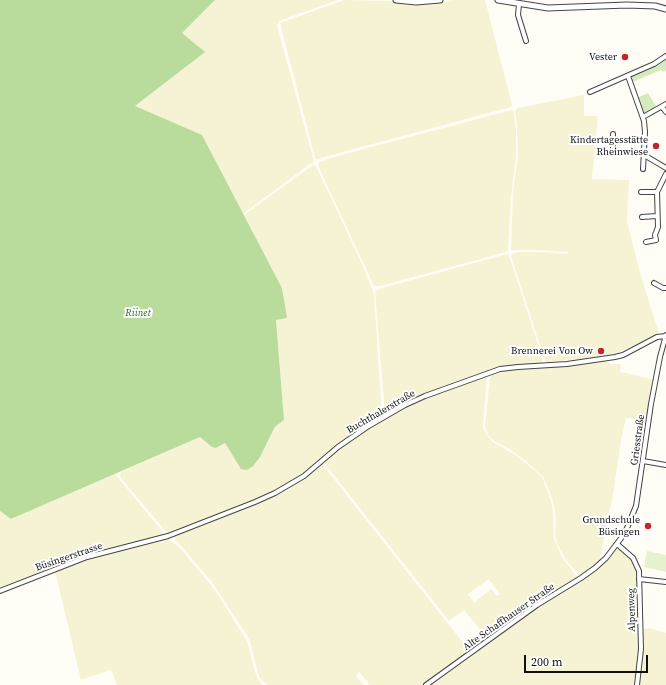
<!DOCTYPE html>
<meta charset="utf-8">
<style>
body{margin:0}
#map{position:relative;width:666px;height:685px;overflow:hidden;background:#fffdf5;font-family:"Source Serif 4",serif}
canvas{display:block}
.scale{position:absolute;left:524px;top:655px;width:124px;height:18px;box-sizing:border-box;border:2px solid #111;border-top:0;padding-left:5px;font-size:12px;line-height:14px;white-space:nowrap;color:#111;-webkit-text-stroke:3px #fff;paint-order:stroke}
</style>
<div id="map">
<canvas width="666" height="685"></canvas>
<div class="scale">200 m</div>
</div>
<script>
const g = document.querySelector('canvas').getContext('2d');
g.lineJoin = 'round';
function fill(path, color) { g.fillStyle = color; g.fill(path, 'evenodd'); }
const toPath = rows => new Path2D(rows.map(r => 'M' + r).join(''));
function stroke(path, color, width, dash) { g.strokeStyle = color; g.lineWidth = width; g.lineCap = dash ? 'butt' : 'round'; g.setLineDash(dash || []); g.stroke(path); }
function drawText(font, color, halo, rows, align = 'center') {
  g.font = font + ' "Source Serif 4",serif'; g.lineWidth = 4; g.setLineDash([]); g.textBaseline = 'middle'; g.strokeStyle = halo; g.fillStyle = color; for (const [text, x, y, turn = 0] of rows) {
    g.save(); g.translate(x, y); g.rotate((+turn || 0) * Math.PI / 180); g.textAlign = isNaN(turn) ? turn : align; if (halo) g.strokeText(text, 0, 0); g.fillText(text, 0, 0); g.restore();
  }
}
fill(toPath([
 [215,0,338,0,279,21,277,26,314,161,243,214,202,136,135,106,204,52,181,33],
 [344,0,439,2,453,0,485,0,512,105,511,107,317,159,315,158,280,23],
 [584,95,584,116,598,116,592,179,629,180,627,221,640,273,659,334,613,355,590,358,548,362,545,361,511,256,512,254,519,252,545,252,567,254,568,252,534,250,511,250,513,191,518,156,517,126,515,111,518,108],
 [512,110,514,113,516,130,516,157,511,197,508,251,503,253,380,286,374,286,320,170,318,165,319,162,341,155],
 [313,165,316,166,327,189,363,266,374,294,382,416,359,430,307,471,284,486,246,504,168,534,120,477,121,472,200,437,212,447,216,448,225,443,241,468,260,457,276,427,284,420,276,320,286,318,282,288,244,215],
 [507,254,509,255,543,360,541,364,516,365,488,371,431,391,386,413,385,413,375,293,376,291,379,289],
 [604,361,611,364,621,364,620,372,636,375,654,380,647,417,637,416,636,419,626,418,621,441,612,500,599,562,580,576,566,560,557,544,555,535,556,517,553,501,544,478,527,462,511,450,494,441,488,435,485,426,490,377,491,374,508,370,583,364],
 [487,376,483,427,486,434,493,442,517,456,542,477,551,501,553,513,554,539,562,557,578,578,536,604,534,603,486,637,464,610,449,621,325,464,325,461,364,430,416,401],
 [489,579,500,594,497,596,491,589,474,603,468,594],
 [322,464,468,649,469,652,443,669,423,685,370,685,359,672,356,676,364,685,267,685,259,677,250,641,246,634,212,582,175,539,175,536,186,531,261,502,283,491,298,482],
 [115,474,162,531,164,535,163,536,79,557,8,586,6,585,0,590,0,511,11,519],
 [166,539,170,540,181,549,215,590,247,641,255,672,258,679,263,685,117,685,112,672,110,670,81,680,55,571,89,558],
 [620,549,632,560,637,569,640,650,636,685,427,685,544,602,592,573,608,560,616,550],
 [650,628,666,633,666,685,639,685,642,655,642,629]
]), '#f6f3d4');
fill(toPath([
 [666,56,666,70,664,72,661,70,630,83,628,76],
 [648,93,657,108,646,114,643,113,637,98]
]), '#d5ebbd');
fill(toPath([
 [0,0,215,0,182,33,205,52,135,106,202,135,282,288,287,318,276,320,284,420,275,427,260,457,253,466,247,470,241,469,225,443,216,448,212,447,200,437,11,519,0,511]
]), '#b9dc9c');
fill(toPath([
 [647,551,666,555,666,572,644,567]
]), '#e6f2cf');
const minor = toPath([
 [519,4,518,15,526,41],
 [628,76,644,121,645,132,643,169],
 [590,92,654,64,666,56],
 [662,107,666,112],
 [643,117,666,104],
 [613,134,613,152,644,152],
 [644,155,666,168],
 [641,192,657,192],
 [642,217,657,216],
 [646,242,656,240,655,235,658,227,657,192,666,174],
 [654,283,663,288,666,288],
 [643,461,666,465],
 [617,544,633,558,639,571,641,649,637,685],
 [639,579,666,582],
 [0,591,87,557,168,536,255,502,275,493,304,476,338,447,367,427,405,405,425,396,500,369,518,367,567,364,615,357,623,355,657,337,666,336],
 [426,685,537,605,581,578,595,568,606,558,625,533,636,506,651,404,660,357,666,335]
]);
const tertiary = toPath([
 [396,0,416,2,440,0],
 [498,0,548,8,627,5,655,6,666,9]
]);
stroke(minor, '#444', 6);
stroke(tertiary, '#444', 7);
stroke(minor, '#fff', 4);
stroke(tertiary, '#fff', 5);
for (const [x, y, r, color] of [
 [625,57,4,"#c4262e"],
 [656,146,4,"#c4262e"],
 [601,351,4,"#c4262e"],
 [648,526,4,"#c4262e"]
]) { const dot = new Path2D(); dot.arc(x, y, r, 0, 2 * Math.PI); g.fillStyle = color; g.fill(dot); stroke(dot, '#fff', 1.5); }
drawText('10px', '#111', '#fff', [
 ["Vester",617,57],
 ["Kindertagesstätte",648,140],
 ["Rheinwiese",648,152],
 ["Brennerei Von Ow",593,351],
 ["Grundschule",640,520],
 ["Büsingen",640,532]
], 'right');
drawText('italic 10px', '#2f6b1f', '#fff', [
 ["Riinet",138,313]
]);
drawText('10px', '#111', '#fff', [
 ["Buchthalerstraße",381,412,-30],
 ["Griesstraße",638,440,-82],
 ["Büsingerstrasse",69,557,-19],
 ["Alpenweg",632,610,-91],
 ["Alte Schaffhauser Straße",509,617,-35]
]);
</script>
